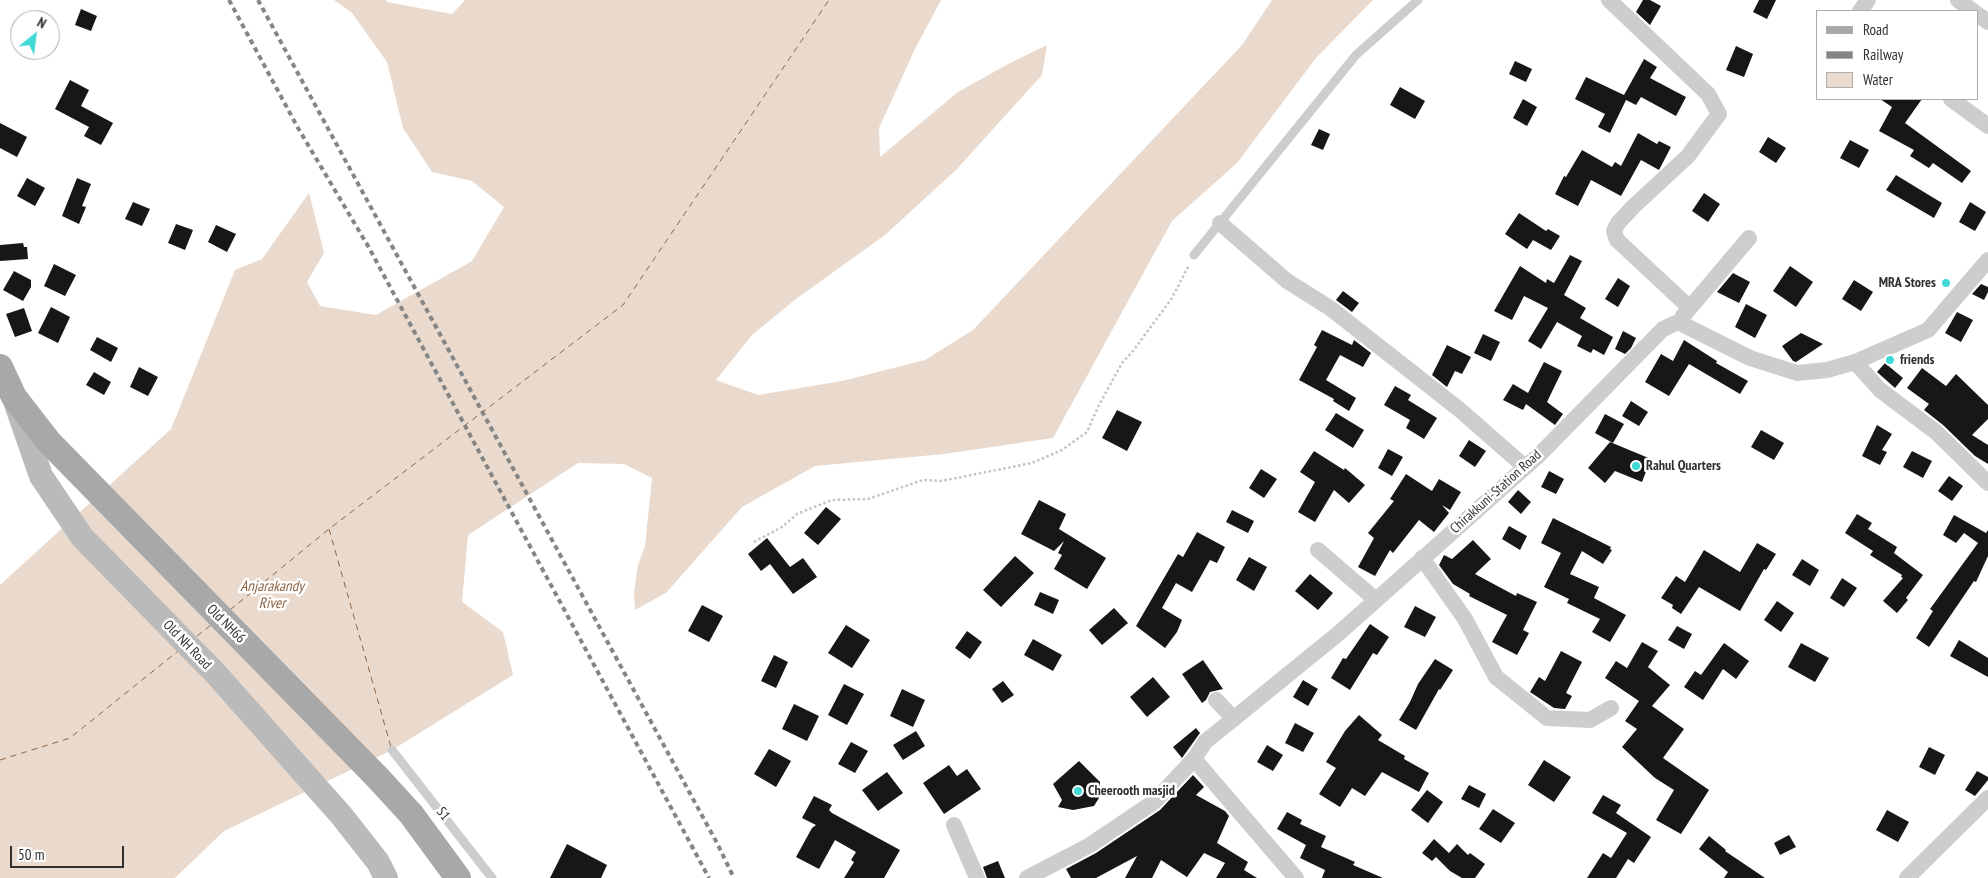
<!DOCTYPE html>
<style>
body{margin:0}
#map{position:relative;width:1988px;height:878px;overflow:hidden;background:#fff;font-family:"PT Sans Narrow",sans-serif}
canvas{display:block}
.legend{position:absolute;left:1816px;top:10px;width:162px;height:90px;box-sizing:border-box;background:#fff;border:1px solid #acacac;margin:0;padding:6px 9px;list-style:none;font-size:15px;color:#303030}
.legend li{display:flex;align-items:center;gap:10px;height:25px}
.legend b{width:25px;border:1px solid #acacac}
.north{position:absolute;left:10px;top:10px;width:50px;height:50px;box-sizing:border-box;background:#fff;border:1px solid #acacac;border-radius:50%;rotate:29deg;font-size:14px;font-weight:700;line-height:20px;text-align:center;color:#303030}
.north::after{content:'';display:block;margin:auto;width:18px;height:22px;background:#40d9d6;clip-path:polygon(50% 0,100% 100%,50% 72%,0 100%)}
.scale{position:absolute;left:10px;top:846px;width:114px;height:22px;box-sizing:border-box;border:2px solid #303030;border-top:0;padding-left:6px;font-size:15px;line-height:18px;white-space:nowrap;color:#303030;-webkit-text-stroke:4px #fff;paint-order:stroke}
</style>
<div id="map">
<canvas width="1988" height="878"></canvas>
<ul class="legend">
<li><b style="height:6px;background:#a8a8a8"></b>Road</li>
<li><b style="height:6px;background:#858585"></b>Railway</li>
<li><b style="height:14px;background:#eadacd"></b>Water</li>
</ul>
<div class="north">N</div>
<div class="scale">50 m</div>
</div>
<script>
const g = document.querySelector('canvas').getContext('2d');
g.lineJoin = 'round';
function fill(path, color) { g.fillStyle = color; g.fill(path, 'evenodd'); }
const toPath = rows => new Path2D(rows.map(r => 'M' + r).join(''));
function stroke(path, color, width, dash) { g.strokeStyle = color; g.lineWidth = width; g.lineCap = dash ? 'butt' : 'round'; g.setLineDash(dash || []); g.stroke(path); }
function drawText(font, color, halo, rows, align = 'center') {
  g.font = font + ' "PT Sans Narrow",sans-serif'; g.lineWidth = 5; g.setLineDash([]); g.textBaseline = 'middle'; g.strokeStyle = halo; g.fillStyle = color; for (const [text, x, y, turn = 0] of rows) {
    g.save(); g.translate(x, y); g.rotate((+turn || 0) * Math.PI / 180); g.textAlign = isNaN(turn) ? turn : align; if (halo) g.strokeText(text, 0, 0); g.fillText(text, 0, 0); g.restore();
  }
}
fill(toPath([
 [334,0,386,0,387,2,452,14,465,0,941,0,914,51,879,128,880,157,958,92,1010,63,1047,45,1042,75,956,170,885,235,796,299,752,335,716,380,758,395,842,381,925,360,973,330,1242,45,1272,0,1373,0,1316,58,1237,163,1172,221,1053,438,944,454,815,466,742,507,666,593,635,610,634,593,638,565,645,546,652,478,624,464,578,463,468,535,462,602,503,632,513,675,392,750,224,831,175,878,0,878,0,585,171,429,235,270,262,259,309,193,324,253,307,282,320,306,376,315,472,261,504,207,472,181,432,172,403,128,387,62,352,13]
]), '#eadacd');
stroke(toPath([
 [329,529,391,747],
 [230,610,329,529,623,305,829,0],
 [197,636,211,625],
 [0,760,70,738,178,651]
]), '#8e6443', 1, [6, 5]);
fill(toPath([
 [1643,0,1650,0,1661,6,1650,25,1636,12],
 [1759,0,1776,0,1767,19,1753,12],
 [81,9,97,16,91,31,75,25],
 [1736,46,1753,54,1744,77,1726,70],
 [1644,59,1657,67,1650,78,1686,97,1676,116,1641,97,1636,105,1626,100,1610,133,1598,127,1605,114,1575,99,1586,77,1624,95],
 [1515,61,1532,69,1526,82,1509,74],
 [70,80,89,90,81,106,113,123,101,145,84,136,89,127,55,109],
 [1400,87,1425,101,1415,119,1390,105],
 [1523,99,1537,107,1527,126,1513,118],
 [1880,99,1922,99,1905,123,1971,171,1962,183,1933,163,1929,168,1910,156,1914,150,1879,131,1892,107],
 [0,123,27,137,17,157,0,148],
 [1319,129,1330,134,1323,150,1311,145],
 [1638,133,1657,144,1659,141,1671,147,1659,170,1641,160,1621,196,1591,180,1578,206,1555,194,1564,176,1566,177,1582,150,1612,167,1615,162,1621,166],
 [1768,137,1786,148,1776,163,1759,152],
 [1850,140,1869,150,1859,168,1840,158],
 [1896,175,1942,203,1934,218,1886,190],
 [27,178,45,188,35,206,17,196],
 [77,178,91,184,82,206,86,207,79,224,62,216],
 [1704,193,1720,204,1708,222,1692,211],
 [133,202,150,209,142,226,125,219],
 [1970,202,1986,212,1975,231,1959,222],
 [1519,213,1546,231,1548,229,1560,236,1551,250,1533,240,1527,249,1505,234],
 [176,224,193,230,185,250,168,243],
 [216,225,236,234,227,252,208,242],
 [23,243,24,247,27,247,28,259,0,261,0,245],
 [1570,255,1582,261,1564,295,1586,308,1580,318,1613,337,1604,355,1593,349,1591,353,1577,346,1582,336,1557,322,1541,349,1528,341,1548,308,1524,296,1512,320,1494,311,1520,266,1546,283,1547,279,1554,283],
 [54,264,76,275,65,296,44,286],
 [1790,266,1813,282,1796,307,1773,291],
 [14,271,31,280,31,287,23,301,3,290],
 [1733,273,1750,282,1739,303,1717,292],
 [1618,278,1630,286,1618,307,1605,299],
 [1854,280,1873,292,1861,311,1842,299],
 [1981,284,1988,287,1988,292,1984,300,1972,294],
 [1343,291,1359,303,1352,312,1336,300],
 [1746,304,1767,315,1755,338,1735,327],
 [51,307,70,317,58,343,38,333],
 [24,308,32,331,15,337,6,314],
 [1957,312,1973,320,1961,342,1945,333],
 [1322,330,1352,345,1354,340,1371,353,1363,367,1340,355,1326,380,1356,398,1349,411,1333,401,1334,399,1299,380,1317,347,1314,345],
 [1623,331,1636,338,1631,348,1625,354,1615,349],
 [1801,333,1823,344,1796,362,1793,361,1782,346],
 [1483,334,1500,342,1491,361,1474,353],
 [97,337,118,348,111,362,90,350],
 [1684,340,1717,361,1716,363,1748,381,1740,394,1689,364,1669,396,1645,382,1661,354,1673,361],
 [1447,345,1471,357,1462,374,1455,371,1447,387,1432,375],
 [1544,362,1562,371,1547,402,1563,414,1555,425,1526,404,1523,410,1503,400,1513,384,1528,393],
 [1885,363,1903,378,1895,388,1877,372],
 [139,367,158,377,148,396,130,387],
 [1922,368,1946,386,1956,374,1988,405,1988,419,1972,435,1988,445,1988,464,1975,456,1943,425,1924,410,1929,404,1907,388],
 [94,372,111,382,104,395,86,385],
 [1395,386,1411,395,1408,400,1437,418,1424,439,1406,428,1410,420,1384,405],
 [1631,401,1648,412,1639,426,1622,416],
 [1117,410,1142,422,1127,451,1102,438],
 [1336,413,1364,430,1353,448,1325,430],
 [1605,414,1624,424,1613,443,1595,433],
 [1877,425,1892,434,1882,450,1887,452,1880,465,1862,456],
 [1761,430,1784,443,1774,460,1751,447],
 [1469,440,1486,451,1475,467,1459,456],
 [1610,442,1651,459,1642,482,1615,471,1605,483,1588,468],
 [1388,449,1403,457,1392,476,1378,468],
 [1314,451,1344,470,1345,468,1365,485,1349,503,1334,490,1315,522,1298,512,1315,482,1300,472],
 [1912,451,1932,461,1923,478,1903,467],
 [1261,469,1277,479,1264,498,1249,488],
 [1549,471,1564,479,1556,494,1541,487],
 [1406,474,1432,491,1439,479,1461,492,1450,510,1442,505,1449,513,1434,532,1419,520,1393,553,1390,550,1375,576,1358,567,1374,538,1368,533,1394,501,1390,499],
 [1949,476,1963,486,1952,501,1938,491],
 [1518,490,1531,502,1521,514,1508,502],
 [1039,500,1066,514,1059,529,1106,558,1087,589,1054,569,1062,555,1058,553,1064,541,1054,551,1021,534],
 [826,507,841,519,818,545,804,533],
 [1232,510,1254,521,1248,533,1226,522],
 [1857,514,1872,523,1868,529,1897,547,1894,553,1923,575,1906,598,1908,600,1897,613,1883,601,1903,578,1901,577,1902,575,1870,555,1873,551,1845,533],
 [1954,515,1986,533,1988,530,1988,556,1976,582,1974,581,1929,647,1916,638,1933,611,1930,609,1978,543,1964,533,1956,543,1943,535],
 [1553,518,1611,547,1610,549,1612,550,1603,564,1582,551,1570,574,1599,587,1594,598,1626,615,1610,642,1592,632,1600,619,1567,603,1569,599,1544,587,1561,553,1541,543],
 [1509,526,1527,536,1520,550,1502,539],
 [1197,532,1225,547,1217,563,1210,560,1192,592,1176,583,1162,608,1182,620,1177,632,1165,648,1136,626,1178,554,1183,557],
 [767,538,790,567,803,558,817,577,793,594,770,564,761,571,748,554],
 [1473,540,1491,559,1475,574,1516,596,1517,593,1537,602,1523,630,1529,633,1517,655,1492,642,1507,615,1469,596,1470,594,1453,584,1439,565,1444,555,1452,559],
 [1757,543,1776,554,1766,570,1764,569,1740,611,1699,587,1681,614,1672,608,1673,605,1661,598,1676,576,1685,582,1704,550,1740,572],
 [1015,556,1034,573,1001,607,983,590],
 [1249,557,1267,567,1254,591,1236,580],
 [1802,559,1819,570,1810,586,1792,575],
 [1310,574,1333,593,1318,610,1295,591],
 [1842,578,1857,588,1844,607,1830,598],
 [1040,592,1059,600,1053,614,1034,605],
 [1777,601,1794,613,1781,632,1764,620],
 [702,605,723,616,709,642,688,631],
 [1415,606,1436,617,1425,637,1404,627],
 [1114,608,1128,623,1102,645,1089,630],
 [1370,624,1389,637,1377,655,1373,653,1350,690,1331,678,1343,658,1346,659],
 [846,625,870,640,852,668,828,653],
 [1677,626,1692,634,1684,649,1668,640],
 [967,631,982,642,970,659,955,648],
 [1033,639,1062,655,1053,671,1024,655],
 [1959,640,1988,658,1988,677,1950,656],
 [1642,642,1658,651,1648,667,1670,685,1652,706,1684,729,1663,758,1709,790,1681,834,1656,820,1674,790,1655,778,1622,747,1637,729,1625,721,1639,701,1605,678,1616,661,1627,668],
 [1724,643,1749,661,1736,679,1723,669,1703,700,1684,687,1695,671,1701,675],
 [1801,643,1829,658,1815,682,1788,667],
 [1561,651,1582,662,1566,693,1572,696,1565,709,1554,708,1530,692,1539,677,1545,681],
 [774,655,788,662,776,688,761,681],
 [1435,659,1453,670,1440,690,1439,689,1416,730,1399,720,1410,702,1418,684],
 [1203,660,1223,689,1210,692,1206,700,1202,703,1182,674],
 [1153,677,1170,697,1147,717,1130,697],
 [1303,680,1318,689,1308,706,1293,697],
 [1003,681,1014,695,1002,703,992,689],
 [844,684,864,694,847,725,828,715],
 [902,689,925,700,913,727,890,716],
 [794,704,819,716,807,741,782,729],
 [1359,715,1382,735,1378,740,1405,756,1404,759,1429,773,1419,792,1382,772,1365,796,1352,788,1340,807,1319,794,1336,768,1326,762,1345,731],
 [1295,723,1314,733,1303,752,1285,743],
 [1196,728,1200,733,1182,758,1173,747],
 [916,731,925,746,903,760,893,745],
 [851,742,868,751,855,773,838,764],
 [1267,745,1283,755,1273,771,1257,762],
 [1929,747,1945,755,1935,775,1919,767],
 [769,749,791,761,776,787,754,774],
 [1544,760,1571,777,1554,802,1528,785],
 [1079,761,1100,782,1099,798,1094,806,1073,810,1058,807,1062,800,1053,784],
 [949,765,957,776,967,769,981,789,944,814,923,783],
 [1977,771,1988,777,1988,780,1975,796,1965,790],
 [887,772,903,793,878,811,862,790],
 [1193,775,1204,787,1196,795,1225,811,1229,816,1217,843,1248,862,1244,870,1257,878,1216,878,1225,863,1204,853,1187,877,1161,860,1152,878,1125,878,1137,856,1096,878,1071,878,1066,869,1096,853,1160,810],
 [1469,785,1486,794,1479,808,1461,799],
 [1427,790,1443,802,1428,823,1411,810],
 [1603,795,1621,805,1616,813,1651,837,1634,863,1628,859,1616,878,1587,878,1603,853,1611,858,1627,833,1592,813],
 [814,796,832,805,829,810,832,813,900,850,884,878,844,878,854,862,851,860,856,852,835,840,819,869,796,857,812,828,816,825,802,818],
 [1493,809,1515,823,1501,843,1479,829],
 [1887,810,1909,822,1898,842,1876,830],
 [1287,812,1302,820,1300,824,1326,836,1321,847,1355,862,1353,865,1383,878,1322,878,1325,870,1300,858,1306,845,1277,829],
 [1789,835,1796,847,1780,855,1774,843],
 [1709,836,1726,850,1725,851,1765,878,1724,878,1728,872,1699,849],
 [1434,839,1449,853,1457,844,1468,855,1470,853,1485,864,1475,878,1462,878,1450,871,1436,857,1432,861,1422,853],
 [567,844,607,865,601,878,550,878],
 [998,861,1005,878,987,878,983,867]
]), '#171717');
stroke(toPath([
 [754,542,782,527,797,514,832,500,868,499,923,480,941,481,1032,463,1062,450,1087,432,1098,407,1122,363,1133,351,1172,298,1189,265]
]), '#c4c4c4', 2.5, [2.5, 2.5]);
stroke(toPath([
 [1194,255,1356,55,1418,0],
 [392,750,492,878]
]), '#cdcdcd', 9);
stroke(toPath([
 [1609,0,1708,94,1719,114,1688,156,1633,207,1618,223,1614,231,1617,240,1690,308],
 [1958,0,1973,11],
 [1860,11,1868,0],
 [1977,14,1988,22],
 [1951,99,1988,126],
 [1220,223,1287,281,1330,308,1460,410,1525,467],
 [1683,316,1749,238],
 [1855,362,1880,390,1936,432,1988,483],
 [1318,550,1376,600],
 [1422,558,1465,619,1496,677,1547,718,1590,720,1611,708],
 [1216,700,1234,719],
 [1194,759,1296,878],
 [954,825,977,878],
 [1027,878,1090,845,1154,802,1194,759,1205,742,1339,633,1539,455,1663,329,1678,322,1750,358,1797,373,1827,370,1855,362,1928,330,1988,260],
 [1907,878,1988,798]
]), '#cdcdcd', 16);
stroke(toPath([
 [16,404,41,476,82,537,216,674,341,815,378,862,386,878]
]), '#bababa', 24);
stroke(toPath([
 [0,367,14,397,48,441,377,777,411,814,458,878]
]), '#a8a8a8', 26);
stroke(toPath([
 [229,0,298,128,368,246,709,878],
 [258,0,717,843,734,878]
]), '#858585', 4, [5, 4]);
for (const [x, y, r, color] of [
 [1946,283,5,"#40d9d6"],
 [1890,360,5,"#40d9d6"],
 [1636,466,5,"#40d9d6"],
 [1078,791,5,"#40d9d6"]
]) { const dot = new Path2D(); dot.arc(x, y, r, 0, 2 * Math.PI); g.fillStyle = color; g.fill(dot); stroke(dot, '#fff', 2); }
drawText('bold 14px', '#303030', '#fff', [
 ["MRA Stores",1936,283,"right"],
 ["friends",1900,360],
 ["Rahul Quarters",1646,466],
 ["Cheerooth masjid",1088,791]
], 'left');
drawText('14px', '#303030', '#fff', [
 ["Chirakkuni-Station Road",1496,492,-42],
 ["Old NH66",226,624,45],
 ["Old NH Road",187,645,46],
 ["S1",443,814,51]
]);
drawText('italic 15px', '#8e6443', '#fff', [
 ["Anjarakandy",272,587],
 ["River",272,604]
]);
</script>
